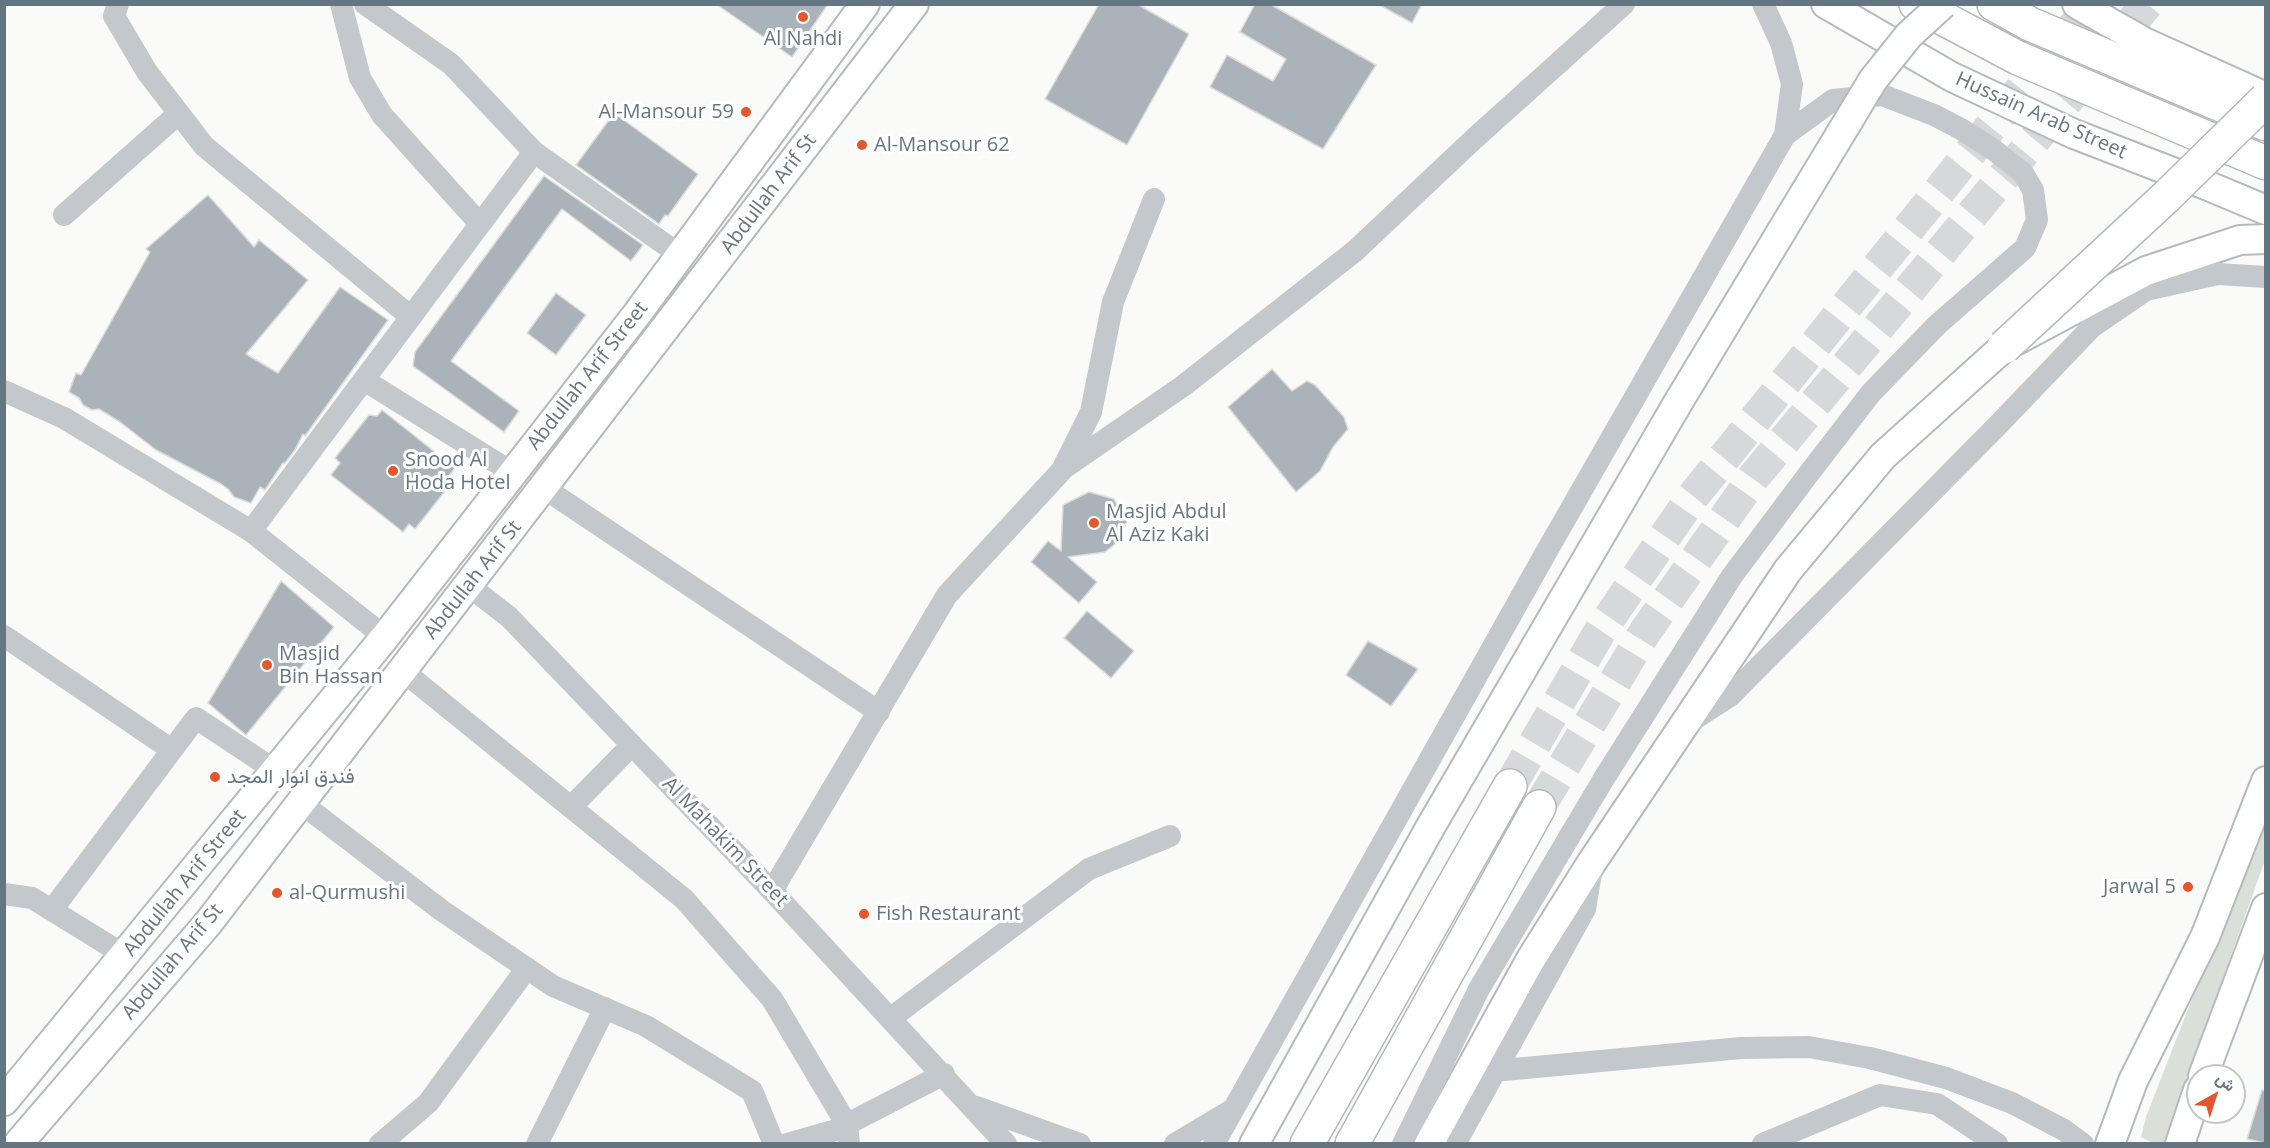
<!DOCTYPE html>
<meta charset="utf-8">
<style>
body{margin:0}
#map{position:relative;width:2270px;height:1148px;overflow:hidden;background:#fafaf8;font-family:"Open Sans",Vazirmatn,sans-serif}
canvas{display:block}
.frame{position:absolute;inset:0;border:6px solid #657683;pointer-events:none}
.north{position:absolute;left:2186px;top:1064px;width:60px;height:60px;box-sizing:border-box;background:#fff;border:2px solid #c1c8cd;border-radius:50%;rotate:39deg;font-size:16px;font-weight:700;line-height:24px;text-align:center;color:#657683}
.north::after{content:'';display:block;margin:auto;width:21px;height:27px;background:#e4572e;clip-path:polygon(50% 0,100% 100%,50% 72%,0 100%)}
</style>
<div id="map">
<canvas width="2270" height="1148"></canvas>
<div class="frame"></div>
<div class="north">ش</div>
</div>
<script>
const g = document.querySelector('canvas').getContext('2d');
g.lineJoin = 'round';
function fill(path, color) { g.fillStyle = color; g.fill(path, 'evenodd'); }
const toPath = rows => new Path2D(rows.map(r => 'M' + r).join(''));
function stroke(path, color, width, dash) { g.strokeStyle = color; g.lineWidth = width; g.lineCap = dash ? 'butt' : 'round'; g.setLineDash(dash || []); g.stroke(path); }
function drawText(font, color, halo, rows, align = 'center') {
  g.font = font + ' "Open Sans",Vazirmatn,sans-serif'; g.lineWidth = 6; g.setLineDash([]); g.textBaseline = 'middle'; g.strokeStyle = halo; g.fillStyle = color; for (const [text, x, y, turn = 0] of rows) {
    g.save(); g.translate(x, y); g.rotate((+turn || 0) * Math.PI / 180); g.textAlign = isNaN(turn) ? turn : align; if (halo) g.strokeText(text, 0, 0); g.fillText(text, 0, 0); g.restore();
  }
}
fill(toPath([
 [2265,812,2265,860,2189,1073,2173,1137,2166,1144,2153,1143,2141,1137,2146,1117]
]), '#dadfd7');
const building = toPath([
 [716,4,828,4,792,57,716,4],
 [1099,4,1137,4,1189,34,1127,145,1045,99,1099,4],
 [1255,4,1270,4,1376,65,1323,149,1210,87,1227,55,1273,81,1286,59,1240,32,1255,4],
 [1378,4,1422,4,1412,23,1378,4],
 [614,113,698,174,668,216,665,215,659,224,576,165,614,113],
 [544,176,643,245,631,261,562,209,451,361,519,411,504,432,413,366,415,352,544,176],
 [208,195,254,247,259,240,308,280,246,354,278,373,340,287,388,320,305,436,303,434,295,450,285,463,283,463,265,490,260,487,251,503,234,497,228,489,221,484,156,450,120,422,99,409,92,410,83,405,79,398,69,392,76,373,81,375,150,252,146,249,208,195],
 [556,293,586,315,556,355,527,333,556,293],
 [1272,369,1292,391,1307,381,1315,385,1344,417,1348,429,1333,447,1320,471,1296,492,1228,407,1272,369],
 [382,410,455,468,448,477,453,481,415,529,409,524,403,532,331,475,340,463,335,458,369,415,377,416,382,410],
 [1089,492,1114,499,1127,521,1119,541,1105,552,1068,557,1097,582,1079,603,1031,562,1048,541,1061,551,1063,505,1089,492],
 [281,581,334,627,246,735,208,703,281,581],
 [1087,611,1134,651,1111,678,1064,638,1087,611],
 [1368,641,1418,669,1391,706,1346,675,1368,641],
 [2262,1090,2265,1091,2265,1143,2247,1139,2262,1090]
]);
fill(building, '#aab3b9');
stroke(building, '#dcdcda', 1.5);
stroke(toPath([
 [1510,786,1599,633,1690,500,2035,72,2093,4],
 [1539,807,1645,632,1753,478,2147,4]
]), '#d5d9db', 33, [33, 16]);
const major = toPath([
 [1826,4,1952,77,2074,134,2206,185,2266,210],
 [2077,4,2144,42,2266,97],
 [2203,1076,2266,908],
 [4,1101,385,637,637,314,865,4],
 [18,1144,209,922,914,4],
 [1254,1144,1431,826,1679,401,1766,257],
 [1429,1144,1531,959,1592,862,1788,570,1883,456,2004,347,2146,271,2240,240,2266,239],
 [2110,1144,2133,1081,2205,937,2266,781],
 [2180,1144,2198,1090]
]);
const highway = toPath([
 [1916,4,2018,58,2266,163],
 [1994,4,2030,24,2266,124],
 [1307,1144,1510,786],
 [1352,1144,1539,807]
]);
stroke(major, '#b5babe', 32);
stroke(highway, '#b4b9bd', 36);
stroke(toPath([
 [118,4,114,16,147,72,204,146,411,317],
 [341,4,360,78,382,115,480,224],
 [365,4,451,64,534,152,680,255],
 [64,215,178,114],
 [364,380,513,473],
 [4,391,64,418,251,531,385,637],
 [1064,466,1091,412,1113,302,1154,199],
 [544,488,879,712],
 [251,531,534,152],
 [469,586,509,617,772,891,1006,1144],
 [4,636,172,750],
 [403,671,684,899,772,999,847,1125,849,1144],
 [1688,723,1730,696,1997,426,2092,327,2146,290,2218,274,2266,277],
 [301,803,441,910,553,986,646,1026,752,1091,774,1144],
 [571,807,632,745],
 [772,891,947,595,1064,468,1183,386,1355,251,1475,138,1624,4],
 [4,894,32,898,126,956],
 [52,910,196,718,276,771],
 [891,1018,1089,869,1170,836],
 [1493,1071,1741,1048,1809,1047,1870,1058,1946,1078,2012,1103,2064,1130,2083,1144],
 [977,1107,1080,1144],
 [380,1144,428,1103,527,968],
 [537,1144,605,1008],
 [787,1144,836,1130,944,1074],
 [1175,1144,1232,1110],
 [1214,1144,1544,556,1785,135,1792,84,1781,43,1763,4],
 [1403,1144,1479,989,1603,780,1732,576,1807,476,1871,393,1937,325,2025,248,2037,220,2033,190,2023,173,1994,150,1961,129,1934,115,1882,95,1833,100,1785,135],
 [1455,1144,1585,909,1592,867],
 [1763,1144,1880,1095,1937,1104,1997,1144]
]), '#c3c8cc', 22);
stroke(major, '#fff', 28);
stroke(highway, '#fff', 33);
const majorBridge = toPath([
 [1766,257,1873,80,1909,35,1943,4]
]);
const highwayBridge = toPath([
 [2004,347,2166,197,2266,99]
]);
stroke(majorBridge, '#b5babe', 32, []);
stroke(highwayBridge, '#b4b9bd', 36, []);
stroke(majorBridge, '#fff', 28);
stroke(highwayBridge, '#fff', 33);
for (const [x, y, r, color] of [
 [803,17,6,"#e4572e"],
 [746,112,6,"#e4572e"],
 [862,145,6,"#e4572e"],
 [393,471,6,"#e4572e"],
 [1094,523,6,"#e4572e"],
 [267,665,6,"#e4572e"],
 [215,777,6,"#e4572e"],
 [2188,887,6,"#e4572e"],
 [277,893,6,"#e4572e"],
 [864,914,6,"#e4572e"]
]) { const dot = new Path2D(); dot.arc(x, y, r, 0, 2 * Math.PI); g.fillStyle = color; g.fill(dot); stroke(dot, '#fff', 2); }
drawText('20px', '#657683', '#fff', [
 ["Al Nahdi",803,39,"center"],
 ["Al-Mansour 59",734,112,"right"],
 ["Al-Mansour 62",874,145],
 ["Snood Al",405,460],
 ["Hoda Hotel",405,483],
 ["Masjid Abdul",1106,512],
 ["Al Aziz Kaki",1106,535],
 ["Masjid",279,654],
 ["Bin Hassan",279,677],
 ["فندق انوار المجد",227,777],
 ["Jarwal 5",2176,887,"right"],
 ["al-Qurmushi",289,893],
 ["Fish Restaurant",876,914]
], 'left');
drawText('20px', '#657683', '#fff', [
 ["Hussain Arab Street",2041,116,24],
 ["Abdullah Arif St",769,194,-53],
 ["Abdullah Arif Street",588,376,-52],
 ["Abdullah Arif St",473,580,-52],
 ["Al Mahakim Street",725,842,46],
 ["Abdullah Arif Street",185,883,-51],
 ["Abdullah Arif St",173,962,-50]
]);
</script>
